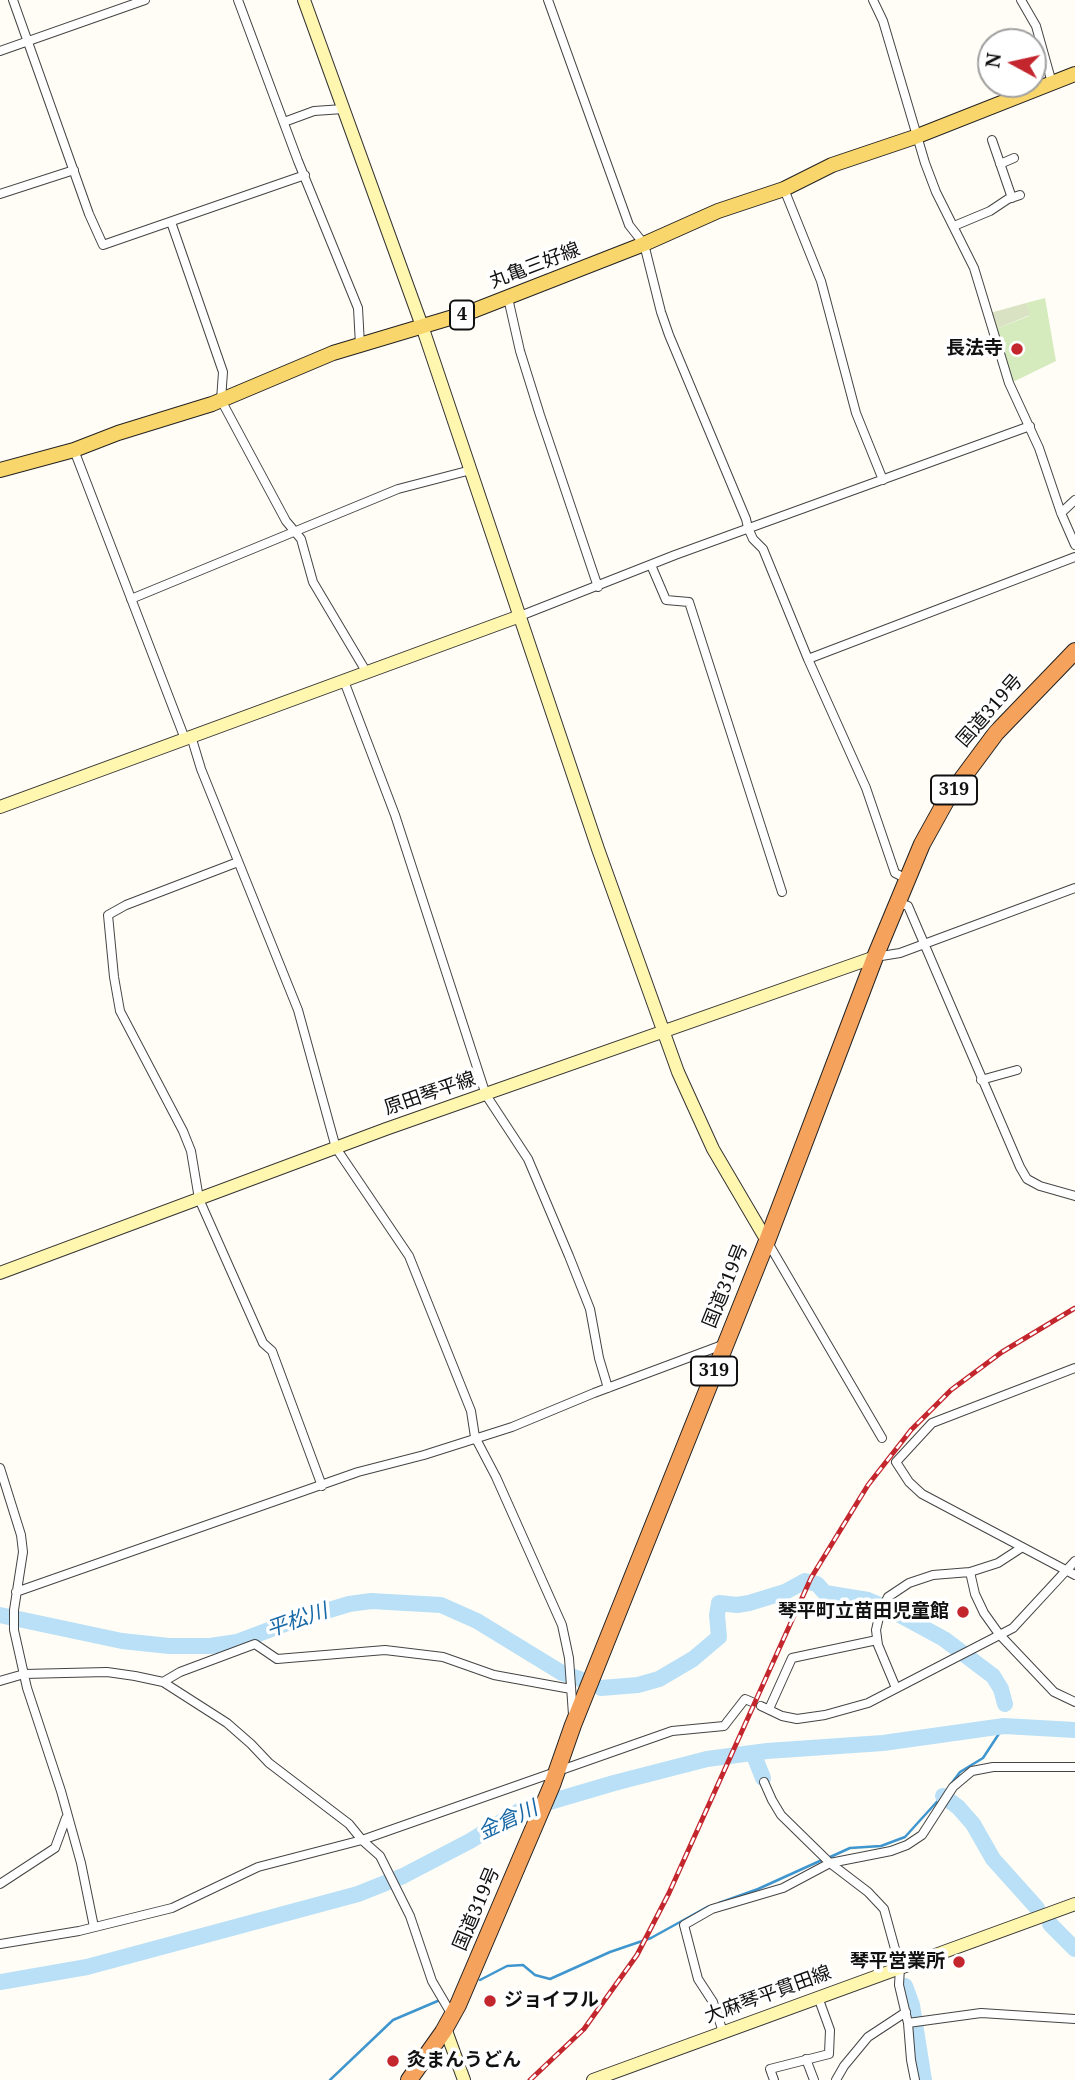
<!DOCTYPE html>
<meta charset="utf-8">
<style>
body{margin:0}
#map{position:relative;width:1075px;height:2080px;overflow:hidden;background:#fffdf5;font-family:"Noto Serif",serif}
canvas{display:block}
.north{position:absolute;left:977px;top:28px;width:70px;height:70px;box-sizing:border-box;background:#fff;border:2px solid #a0a0a0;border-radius:50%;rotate:278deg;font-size:19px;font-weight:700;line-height:28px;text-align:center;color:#111}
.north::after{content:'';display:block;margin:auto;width:24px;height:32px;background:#c4262e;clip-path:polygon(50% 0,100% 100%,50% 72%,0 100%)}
</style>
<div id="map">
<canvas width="1075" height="2080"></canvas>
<div class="north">N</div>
</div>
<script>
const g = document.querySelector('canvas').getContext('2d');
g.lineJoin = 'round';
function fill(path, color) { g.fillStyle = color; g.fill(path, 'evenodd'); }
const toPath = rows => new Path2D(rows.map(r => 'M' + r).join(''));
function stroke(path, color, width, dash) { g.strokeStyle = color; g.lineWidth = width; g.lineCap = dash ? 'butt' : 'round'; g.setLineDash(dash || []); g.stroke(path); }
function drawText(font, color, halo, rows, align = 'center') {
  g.font = font + ' "Noto Serif","Noto Sans JP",serif'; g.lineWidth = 7; g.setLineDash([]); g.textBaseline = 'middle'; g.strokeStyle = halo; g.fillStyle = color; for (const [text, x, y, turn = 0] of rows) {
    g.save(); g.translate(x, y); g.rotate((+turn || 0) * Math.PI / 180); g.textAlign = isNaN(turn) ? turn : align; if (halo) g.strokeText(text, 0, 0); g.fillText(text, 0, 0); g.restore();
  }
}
fill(toPath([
 [1045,298,1056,361,1013,382,996,329,1029,316,1026,303]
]), '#d5ebbd');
fill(toPath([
 [1026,303,1030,315,996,329,990,313]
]), '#d9e3c4');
stroke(toPath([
 [951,1784,960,1772,983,1758,1004,1726],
 [828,1858,850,1848,881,1846,905,1837,943,1795],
 [719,1903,758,1889,822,1860],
 [480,1980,507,1966,523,1965,535,1975,550,1979,610,1952,651,1938,709,1906],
 [330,2080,393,2020,440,2000]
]), '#3f96cf', 2.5);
stroke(toPath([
 [0,1615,122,1641,169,1646,210,1646,237,1642,290,1622,349,1604,371,1601,441,1605,477,1621,562,1673,580,1679],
 [601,1688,638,1685,659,1679,693,1659,719,1637,717,1615,719,1603,737,1605,749,1603,785,1592,805,1581,817,1584,825,1593,868,1600,887,1608,944,1639,993,1676,1001,1689,1005,1704],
 [753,1753,763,1778],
 [943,1796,958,1807,973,1824,993,1859,1037,1908],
 [1050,1924,1075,1949],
 [0,1982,87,1967,358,1894,403,1876,470,1841,519,1811,614,1783,707,1759,767,1751,883,1743,1004,1726,1075,1730],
 [905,1986,912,2005,924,2080]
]), '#b9e0f7', 16);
const street = toPath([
 [13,0,89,214,103,245,305,175],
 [238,0,298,161,358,308,360,345],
 [548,0,629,225,644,244,661,312,669,335,746,519,748,528,753,539,763,549,808,659,866,788,895,873,907,879],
 [873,0,883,21,925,163,936,192,974,268,1009,383,1039,448,1061,513,1075,545],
 [1021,0,1036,26,1052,83],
 [0,51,145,0],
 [284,122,314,111,343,109],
 [992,140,1012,198],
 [1000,164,1014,158],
 [784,189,821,281,856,413,883,480],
 [0,194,74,170],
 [171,222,223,372,221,400,286,521,301,539,313,582,367,673],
 [954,226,990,211,1008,199,1020,195],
 [508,298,520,351,540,415,598,587],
 [74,450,185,739],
 [1061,513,1075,500],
 [651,565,666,600,689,602,782,892],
 [131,599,398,489,471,470],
 [520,616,675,555,1030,426],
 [808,659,1075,557],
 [344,681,395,815,486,1095,528,1159,569,1256,590,1309,599,1358,608,1388],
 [191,736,201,769,298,1010,336,1148,409,1256,471,1411,475,1437,496,1477,562,1625,569,1658,573,1715],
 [238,862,126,905,108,915,114,977,120,1011,183,1131,191,1151,199,1199,263,1343,272,1351,322,1486],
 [897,902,908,906,1020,1167,1027,1179,1040,1186,1075,1196],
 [875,957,900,953,1075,888],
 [981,1080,1017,1070],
 [767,1241,882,1438],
 [1075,1368,932,1423,896,1462,909,1482,922,1494,1075,1575],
 [0,1468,21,1535,23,1552,14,1610,14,1630,27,1688,61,1791,81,1863,94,1927],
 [970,1572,975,1594,984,1613,999,1634,1054,1692,1075,1702],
 [16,1592,358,1472,424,1455,512,1427,594,1393,725,1344],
 [0,1681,24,1674,107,1672,135,1676,163,1682,227,1723,251,1744,269,1763,349,1824,362,1840,380,1856,410,1916,432,1981,452,2015],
 [163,1682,180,1672,255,1644,277,1659,385,1650,443,1657,494,1675,571,1689],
 [896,1688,878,1645,876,1630,880,1613,888,1597,909,1583,933,1575,970,1572,998,1563,1021,1548],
 [761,1706,782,1716,797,1719,825,1715,868,1703,1013,1628,1075,1561],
 [769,1709,792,1658,877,1640],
 [764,1782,772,1800,781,1815,830,1863,868,1892,884,1909,900,1967,899,1985,908,2023,911,2060,915,2080],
 [0,1884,55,1848,66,1818],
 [0,1944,79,1931,172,1908,258,1867,362,1840,672,1731,724,1726,745,1699,752,1702],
 [908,2023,981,2013,1075,2019],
 [723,2032,713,2002,698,1979,684,1925,712,1909,783,1888,830,1863,891,1851,907,1845,922,1835,953,1787,972,1771,993,1767,1075,1767],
 [806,2059,814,2080],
 [774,2080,770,2069,829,2054,830,2030,818,1997],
 [836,2080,844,2066,868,2037,906,2012]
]);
const secondary = toPath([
 [304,0,422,326,598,849,678,1072,713,1149,767,1241],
 [0,807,520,616],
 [0,1273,386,1129,875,957],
 [445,2028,464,2080],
 [593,2080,1075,1904]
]);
const primary = toPath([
 [0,470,74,450,118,433,212,404,333,353,470,312,644,244,718,211,784,189,832,165,915,137,1075,74]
]);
const highway = toPath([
 [409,2080,443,2032,458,2005,552,1785,573,1725,767,1241,875,957,922,844,947,799,996,733,1075,651]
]);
stroke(street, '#444', 10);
stroke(secondary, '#333', 14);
stroke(primary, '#222', 16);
stroke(highway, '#222', 18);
stroke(street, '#fff', 8);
stroke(secondary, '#fff6b0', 12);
stroke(primary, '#f9d66b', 14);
stroke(highway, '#f5a25d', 16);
const rail = toPath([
 [530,2080,584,2029,637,1955,669,1893,811,1578,868,1485,911,1430,951,1390,1002,1352,1075,1308]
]);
stroke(rail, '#c4262e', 5);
stroke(rail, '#fff', 2.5, [8]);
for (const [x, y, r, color] of [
 [1017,349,7,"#c4262e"],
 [963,1612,7,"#c4262e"],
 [959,1962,7,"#c4262e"],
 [490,2001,7,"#c4262e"],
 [393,2061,7,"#c4262e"]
]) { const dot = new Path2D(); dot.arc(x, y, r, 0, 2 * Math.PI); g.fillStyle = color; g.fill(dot); stroke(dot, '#fff', 2.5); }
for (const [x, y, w] of [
 [462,315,24],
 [954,790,46],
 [714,1371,46]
]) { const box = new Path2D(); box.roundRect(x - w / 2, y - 14.5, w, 29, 5); g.fillStyle = '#fff'; g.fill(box); stroke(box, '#111', 2); }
drawText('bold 18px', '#111', null, [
 ["4",462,315],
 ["319",954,790],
 ["319",714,1371]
]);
drawText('19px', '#111', '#fff', [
 ["丸亀三好線",535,266,-21],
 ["国道319号",990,711,-49],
 ["原田琴平線",430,1094,-19],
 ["国道319号",726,1286,-68],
 ["国道319号",477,1909,-67],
 ["大麻琴平貫田線",768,1995,-20]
]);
drawText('bold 19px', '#111', '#fff', [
 ["長法寺",1003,349],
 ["琴平町立苗田児童館",949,1612],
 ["琴平営業所",945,1962],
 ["ジョイフル",504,2001,"left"],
 ["灸まんうどん",407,2061,"left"]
], 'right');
drawText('italic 21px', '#1768a6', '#fff', [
 ["平松川",297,1621,-19],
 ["金倉川",508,1821,-25]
]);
</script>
